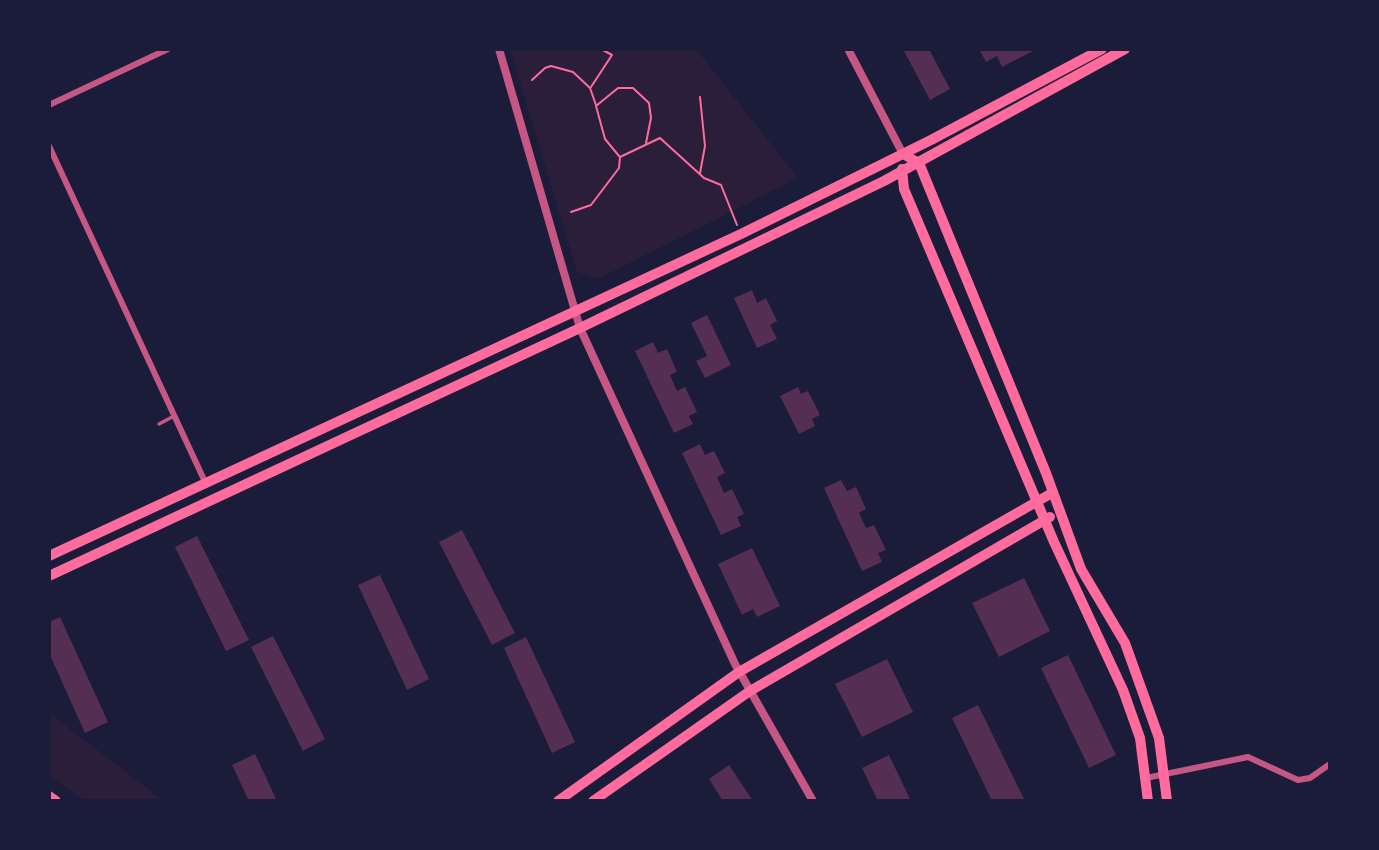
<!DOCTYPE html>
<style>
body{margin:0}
#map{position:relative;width:1379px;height:850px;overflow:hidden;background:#1b1b3a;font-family:"Roboto Condensed",sans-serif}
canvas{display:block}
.frame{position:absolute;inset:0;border:51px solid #1b1b3a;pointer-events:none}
</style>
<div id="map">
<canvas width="1379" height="850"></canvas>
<div class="frame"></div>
</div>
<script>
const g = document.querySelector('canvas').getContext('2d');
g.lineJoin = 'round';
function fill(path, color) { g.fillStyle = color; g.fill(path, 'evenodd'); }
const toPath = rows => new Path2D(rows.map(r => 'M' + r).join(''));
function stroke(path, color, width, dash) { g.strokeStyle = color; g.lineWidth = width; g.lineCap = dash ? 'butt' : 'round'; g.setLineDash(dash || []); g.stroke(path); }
fill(toPath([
 [510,49,696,49,798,178,598,279,577,272],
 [49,713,164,801,84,801,49,775]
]), '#2a1e3b');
fill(toPath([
 [903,49,929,49,950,89,930,100],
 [979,49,1037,49,1002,67,997,56,986,62],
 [752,290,757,303,766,298,777,321,770,325,777,339,757,348,734,298],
 [707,315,731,365,705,378,696,361,707,356,691,323],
 [653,342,658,353,667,349,677,372,670,375,677,391,685,387,697,412,689,416,693,424,674,433,635,351],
 [798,387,801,394,808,391,820,415,812,419,815,426,799,434,780,396],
 [700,444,705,455,714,451,725,473,717,477,724,493,732,489,744,514,737,517,741,526,721,535,682,453],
 [841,480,847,491,856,487,866,509,859,513,866,528,874,525,886,550,878,553,882,562,862,571,824,488],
 [462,530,515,633,492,645,439,542],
 [197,536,249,640,226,651,175,547],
 [752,548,780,606,757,617,753,609,742,615,718,564],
 [380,575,429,679,407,690,358,585],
 [1024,578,1050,631,999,657,972,603],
 [60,617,108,722,85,733,49,653,49,622],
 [273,636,325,739,303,751,251,647],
 [526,637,575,742,552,753,504,648],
 [1068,655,1116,755,1089,768,1041,668],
 [887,659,913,712,862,737,835,684],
 [978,705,1025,801,992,801,952,718],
 [255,754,277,801,249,801,232,765],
 [889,755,911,801,878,801,862,768],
 [729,765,753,801,723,801,709,779]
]), '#542f53');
stroke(toPath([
 [532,80,545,68,551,66,573,72,590,88,596,105],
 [591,87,612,55,601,49],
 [700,97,705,146,700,173],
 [619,156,605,139,596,106,618,88,633,88,649,103,651,118,646,143],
 [571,212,591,205,619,168,620,157,660,138,704,178,721,185,737,225]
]), '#ff6b9d', 2);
stroke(toPath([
 [159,424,174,416]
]), '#c65784', 3.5);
stroke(toPath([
 [49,105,168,49],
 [49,146,206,484],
 [1146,778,1248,757,1298,780,1310,778,1330,764]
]), '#c65784', 6);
stroke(toPath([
 [499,49,580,328,735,664,813,801],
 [848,49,903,154]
]), '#c65784', 8);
stroke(toPath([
 [903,154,919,163,1046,473,1081,569,1125,643,1159,738,1167,801],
 [902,169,904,189,1054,542,1123,690,1140,738,1148,801],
 [49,556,741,234,931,140,1102,49],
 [49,576,580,328,884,181,1125,49],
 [558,801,739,672,1052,493],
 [593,801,750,691,1050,517]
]), '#ff6b9d', 10);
stroke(toPath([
 [49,796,56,801]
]), '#ff6b9d', 10);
</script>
